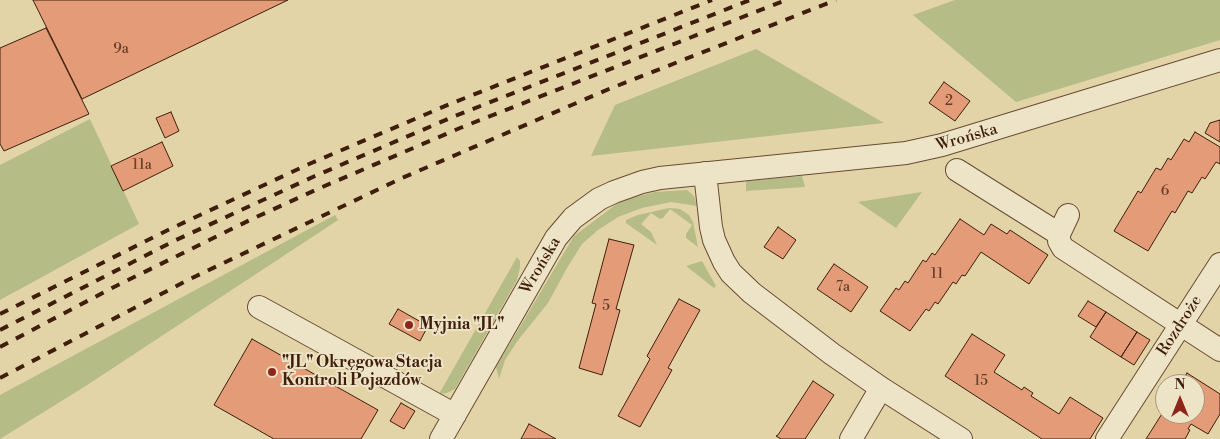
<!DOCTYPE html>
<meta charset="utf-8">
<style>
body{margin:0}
#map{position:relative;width:1220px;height:439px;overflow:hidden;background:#e3d4a7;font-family:"Libre Bodoni",serif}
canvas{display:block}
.north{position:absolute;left:1155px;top:374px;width:50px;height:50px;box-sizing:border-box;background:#ede3c6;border:1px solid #a7947c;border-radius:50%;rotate:0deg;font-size:14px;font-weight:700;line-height:20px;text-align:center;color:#3f1e0d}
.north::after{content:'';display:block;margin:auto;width:18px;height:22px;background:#8f2418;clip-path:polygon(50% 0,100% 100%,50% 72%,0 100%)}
</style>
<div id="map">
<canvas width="1220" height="439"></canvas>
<div class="north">N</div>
</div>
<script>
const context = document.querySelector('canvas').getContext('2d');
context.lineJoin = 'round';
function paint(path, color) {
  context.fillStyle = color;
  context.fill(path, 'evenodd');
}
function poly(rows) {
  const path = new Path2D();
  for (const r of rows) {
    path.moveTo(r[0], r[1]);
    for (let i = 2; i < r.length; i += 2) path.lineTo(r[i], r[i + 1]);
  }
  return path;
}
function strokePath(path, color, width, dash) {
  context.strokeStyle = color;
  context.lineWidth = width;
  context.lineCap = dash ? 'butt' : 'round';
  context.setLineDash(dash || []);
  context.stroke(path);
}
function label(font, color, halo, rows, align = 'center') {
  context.font = font + ' "Libre Bodoni",serif';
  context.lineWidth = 4;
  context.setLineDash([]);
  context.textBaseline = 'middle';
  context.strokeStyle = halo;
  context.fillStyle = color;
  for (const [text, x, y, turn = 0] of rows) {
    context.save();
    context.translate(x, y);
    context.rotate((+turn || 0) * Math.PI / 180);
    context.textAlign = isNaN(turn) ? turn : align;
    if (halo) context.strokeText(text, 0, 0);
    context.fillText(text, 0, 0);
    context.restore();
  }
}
const green = poly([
 [955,0,1220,0,1220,40,1016,102,913,15],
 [756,49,884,123,591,156,615,105],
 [90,119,139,224,0,300,0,165],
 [802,176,805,187,746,191,746,181],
 [687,190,694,196,697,206,671,202,642,208,618,217,598,230,582,244,567,268,548,303,519,339,505,360,499,379,496,367,574,236,622,200,655,192],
 [922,192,896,228,858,202],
 [669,208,680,209,689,215,693,222,698,247,686,238,686,234,692,225,670,209,663,218,660,219,651,213,641,224,651,232,657,245,626,223,626,220,638,215],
 [335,215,338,220,326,228,81,389,0,439,0,395],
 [517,257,520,261,520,267,517,280,455,389,447,393,439,394],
 [702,261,716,286,714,288,686,266]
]);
const building = poly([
 [33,0,288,0,82,99,33,0],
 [46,28,89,114,4,151,0,144,0,48,46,28],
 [944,82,970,101,955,121,929,103,944,82],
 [171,112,179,131,165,138,156,118,171,112],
 [1220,120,1220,142,1205,133,1210,123,1220,120],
 [1195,132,1220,147,1220,164,1216,162,1205,179,1202,177,1192,193,1188,191,1175,213,1172,211,1148,251,1114,231,1138,191,1141,193,1156,168,1161,170,1168,158,1171,160,1184,139,1189,142,1195,132],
 [162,142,173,166,123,191,111,166,162,142],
 [960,219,984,235,991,224,1007,234,1010,230,1048,255,1029,284,981,252,965,276,962,275,956,284,953,282,938,304,935,302,929,311,926,309,910,331,880,311,896,288,899,290,905,281,908,283,923,260,926,262,932,253,935,255,960,219],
 [778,227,796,240,783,259,764,247,778,227],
 [609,239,634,245,616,309,620,310,602,375,579,368,596,304,592,303,609,239],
 [834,264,868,287,851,312,817,289,834,264],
 [679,299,700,310,668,368,672,370,640,427,618,416,650,359,647,356,679,299],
 [1088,301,1106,312,1096,327,1078,316,1088,301],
 [398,309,428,326,420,341,389,324,398,309],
 [1106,312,1137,332,1121,357,1090,337,1106,312],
 [1137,332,1150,340,1134,365,1121,357,1137,332],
 [972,334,1005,355,994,372,1022,390,1024,387,1033,393,1031,396,1059,414,1070,397,1103,418,1090,439,1042,439,945,376,972,334],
 [252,339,378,410,361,439,274,439,214,405,252,339],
 [1187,373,1220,394,1220,414,1208,434,1191,424,1188,429,1190,430,1185,439,1146,439,1165,409,1165,414,1195,414,1195,384,1180,384,1187,373],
 [813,381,834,395,805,439,781,439,776,436,778,435,813,381],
 [401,403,415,411,404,429,390,421,401,403],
 [529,424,556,439,521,439,529,424]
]);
const minor = poly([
 [957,170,1059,234],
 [705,173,711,227,714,240,724,262,731,273,752,293,832,354,881,388,961,439],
 [1068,215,1059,234,1059,241,1063,248,1220,350],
 [259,307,455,415],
 [441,439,556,238,573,218,599,199,614,192,642,182,660,178,906,153,942,145,1220,60],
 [851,439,881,388],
 [1107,439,1220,264]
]);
const rail = poly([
 [0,314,168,230,309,164,450,104,712,0],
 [0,330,174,241,315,176,455,116,750,0],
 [0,347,112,288,252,219,320,188,460,128,786,0],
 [0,378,190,279,402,178,609,89,836,0]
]);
const markers = [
 [409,325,5,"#8f2418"],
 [272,372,5,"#8f2418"]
];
const numberNames = [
 ["9a",121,50],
 ["2",949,102],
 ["11a",142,166],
 ["6",1165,192],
 ["11",937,275],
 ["7a",843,288],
 ["5",606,307],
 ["15",981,382]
];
const streetNames = [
 ["Wrońska",967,138,-16],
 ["Wrońska",541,266,-59],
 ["Rozdroże",1180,326,-57]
];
const poiNames = [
 ["Myjnia \"JL\"",419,325],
 ["\"JL\" Okręgowa Stacja",282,363],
 ["Kontroli Pojazdów",282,381]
];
paint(green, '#b5bc85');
paint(building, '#e39c77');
strokePath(building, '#3f1e0d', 1);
strokePath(minor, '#684c34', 24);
strokePath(minor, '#ede3c6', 22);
strokePath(rail, '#3f1e0d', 4, [9, 9]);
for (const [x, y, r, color] of markers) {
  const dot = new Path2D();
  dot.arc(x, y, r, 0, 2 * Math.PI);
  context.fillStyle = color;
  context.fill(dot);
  strokePath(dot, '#ede3c6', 2);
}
label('14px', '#683e28', null, numberNames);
label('16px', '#3f1e0d', '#ede3c6', streetNames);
label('bold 16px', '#3f1e0d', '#ede3c6', poiNames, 'left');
</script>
